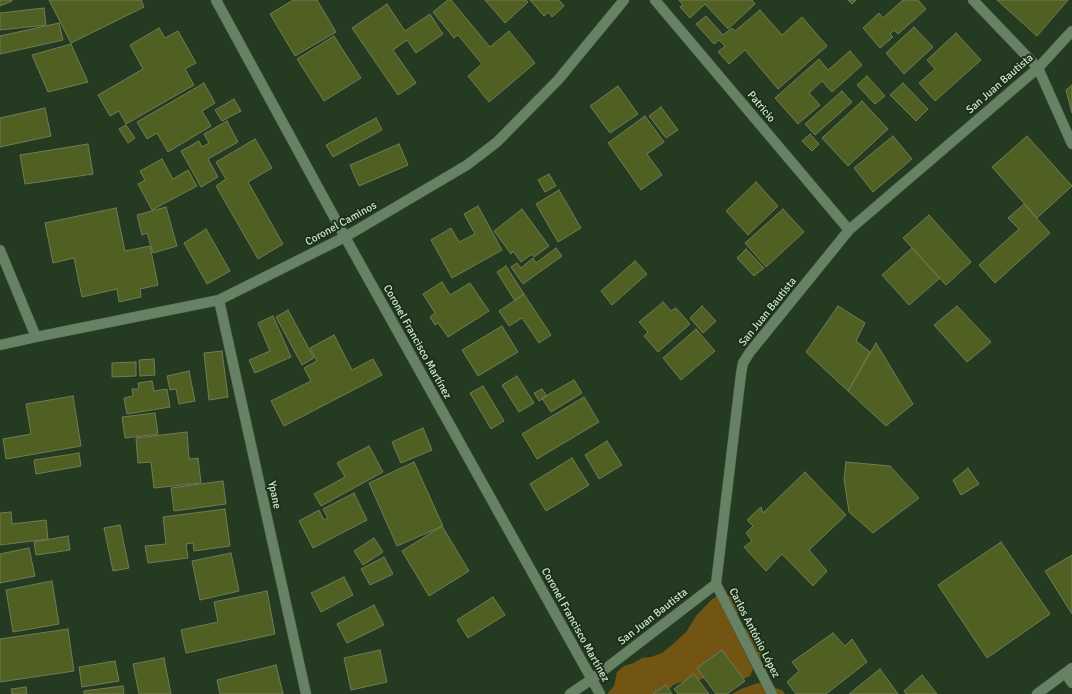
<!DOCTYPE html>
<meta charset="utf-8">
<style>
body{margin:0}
canvas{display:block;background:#243b21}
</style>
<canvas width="1072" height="694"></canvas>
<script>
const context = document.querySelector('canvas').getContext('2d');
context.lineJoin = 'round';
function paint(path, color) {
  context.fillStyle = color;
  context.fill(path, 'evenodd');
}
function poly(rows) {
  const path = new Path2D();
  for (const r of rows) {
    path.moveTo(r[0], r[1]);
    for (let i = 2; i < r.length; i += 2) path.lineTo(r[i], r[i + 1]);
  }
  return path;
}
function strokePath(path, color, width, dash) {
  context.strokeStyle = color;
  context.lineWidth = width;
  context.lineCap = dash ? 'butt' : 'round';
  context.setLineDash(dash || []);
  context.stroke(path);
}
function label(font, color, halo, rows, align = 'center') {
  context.font = font + ' Signika,sans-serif';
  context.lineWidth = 4;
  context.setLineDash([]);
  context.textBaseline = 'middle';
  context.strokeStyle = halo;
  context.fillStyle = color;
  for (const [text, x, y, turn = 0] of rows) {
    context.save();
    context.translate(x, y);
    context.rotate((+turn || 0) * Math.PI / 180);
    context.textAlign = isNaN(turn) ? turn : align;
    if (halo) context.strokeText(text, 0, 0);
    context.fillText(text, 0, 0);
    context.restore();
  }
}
const forest = poly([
 [727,595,732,597,737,602,738,608,738,618,741,625,755,636,761,644,763,655,753,669,750,676,739,681,713,675,688,684,681,682,673,685,665,694,607,694,614,686,617,672,624,666,634,663,642,658,651,657,662,653,673,644,687,631,696,616,710,601,717,596],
 [758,683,782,690,785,694,732,694,741,689]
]);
const building = poly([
 [0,0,12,0,12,1,0,6,0,0],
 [49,0,141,0,144,7,71,43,49,0],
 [293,0,317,0,336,32,295,56,270,14,293,0],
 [448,0,451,0,490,47,509,31,535,63,489,102,468,76,482,64,458,35,454,38,433,12,448,0],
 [485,0,526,0,528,2,505,23,485,0],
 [530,0,559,0,564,6,552,17,549,12,544,16,530,0],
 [679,0,752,0,755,4,728,29,705,4,690,18,680,7,683,5,679,0],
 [848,0,856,0,852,4,848,0],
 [903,0,918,0,926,9,898,34,894,30,890,34,893,37,880,48,863,28,879,13,883,18,903,0],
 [997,0,1068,0,1037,36,997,0],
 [387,4,405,31,430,14,443,34,416,53,407,40,393,50,416,83,398,95,352,28,387,4],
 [44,8,46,25,0,30,0,13,44,8],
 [760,10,782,35,802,17,827,46,778,89,745,50,729,64,718,52,725,46,719,40,714,44,696,24,706,16,723,35,732,28,735,31,760,10],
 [59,23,63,40,0,54,0,36,59,23],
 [914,27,933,47,904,74,886,53,914,27],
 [159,28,165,38,178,31,196,63,185,69,194,85,126,124,119,111,110,116,98,95,143,69,130,45,159,28],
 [956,33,981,60,935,101,919,83,935,69,927,60,956,33],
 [334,36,361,78,324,101,297,59,334,36],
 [71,44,88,82,48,92,32,55,71,44],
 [850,51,862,65,832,92,822,81,809,93,820,105,798,124,775,98,819,59,828,70,850,51],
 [867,76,885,96,875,104,857,85,867,76],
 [204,83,215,103,202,111,211,126,168,152,157,133,147,139,137,122,204,83],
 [903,83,928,109,916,121,890,95,903,83],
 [1072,85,1072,113,1066,90,1072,85],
 [618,86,638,114,610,133,590,106,618,86],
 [842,91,852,102,815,135,805,124,842,91],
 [234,99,241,111,222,121,215,110,234,99],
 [862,101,888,129,848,166,822,138,862,101],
 [661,107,678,130,666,138,649,116,661,107],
 [45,108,51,136,0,147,0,118,45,108],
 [645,116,664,142,647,154,662,175,641,190,608,143,645,116],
 [376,118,382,130,333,157,326,145,376,118],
 [227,121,238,142,208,159,218,177,201,187,181,151,199,141,202,147,209,143,204,134,227,121],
 [126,125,135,138,128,143,119,129,126,125],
 [810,134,819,144,812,151,802,141,810,134],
 [893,136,912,159,873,192,854,168,893,136],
 [1027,136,1072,186,1037,218,992,167,1027,136],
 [255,139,272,168,248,182,283,244,258,259,216,186,226,179,216,162,255,139],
 [88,144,93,174,25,184,20,155,88,144],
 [399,144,408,165,359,186,350,165,399,144],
 [162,159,173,179,188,170,197,186,152,210,138,184,145,180,140,171,162,159],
 [549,174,556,186,545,192,538,180,549,174],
 [756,182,778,206,748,235,726,211,756,182],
 [559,190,581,228,558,242,536,204,559,190],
 [1024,204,1050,233,995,283,979,265,1019,229,1008,218,1024,204],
 [478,206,502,250,452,278,431,240,451,228,459,242,475,234,464,214,478,206],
 [166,207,177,246,153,253,147,233,142,235,137,215,166,207],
 [116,208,125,251,150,246,158,285,140,289,141,297,119,302,117,289,82,297,74,258,53,263,45,223,116,208],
 [522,209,549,246,534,257,532,254,521,262,513,251,511,254,494,231,522,209],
 [783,209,804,232,766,267,745,243,783,209],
 [929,215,971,262,946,285,903,238,929,215],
 [206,229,230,271,207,284,184,243,206,229],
 [556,248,562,256,523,284,511,267,517,263,521,268,533,258,536,263,556,248],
 [912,248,940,278,909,305,882,275,912,248],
 [746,249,764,268,754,276,737,258,746,249],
 [635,261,647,274,612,305,601,291,635,261],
 [506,266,524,294,515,301,497,272,506,266],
 [442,282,450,295,470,283,489,311,448,337,438,323,435,325,430,317,435,313,423,294,442,282],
 [524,294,551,335,539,343,522,318,509,326,499,311,524,294],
 [663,302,671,311,676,308,690,324,658,352,644,336,648,332,639,322,663,302],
 [702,306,716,321,703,333,690,318,702,306],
 [838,306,865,323,856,341,870,352,848,391,806,352,838,306],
 [957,306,991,342,967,362,934,325,957,306],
 [288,310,314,358,302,365,276,317,288,310],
 [273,316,291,357,255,373,249,360,270,351,258,323,273,316],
 [502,326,518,352,478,376,462,350,502,326],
 [696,329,715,351,681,380,663,358,696,329],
 [334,335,352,370,373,359,382,375,284,426,271,401,311,381,304,368,317,361,310,348,334,335],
 [876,343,913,404,886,426,848,391,876,343],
 [222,351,228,397,209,400,204,353,222,351],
 [154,359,155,375,140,376,139,360,154,359],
 [136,362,136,376,112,377,112,363,136,362],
 [189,371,195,401,179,404,176,389,170,390,167,376,189,371],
 [517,376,534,403,519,412,502,385,517,376],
 [574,380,582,393,551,412,542,398,574,380],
 [152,381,154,391,167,389,170,407,127,414,124,398,133,396,132,389,139,389,138,383,152,381],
 [483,386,504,421,491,429,470,393,483,386],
 [542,389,547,396,539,401,534,393,542,389],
 [73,396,81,446,6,459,3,439,31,434,26,404,73,396],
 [584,397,599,422,537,459,522,434,584,397],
 [155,413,158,434,125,438,122,417,155,413],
 [423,428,432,450,401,463,392,442,423,428],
 [187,432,189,459,198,458,201,483,154,488,151,462,138,463,136,438,187,432],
 [607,441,622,465,599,479,585,455,607,441],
 [369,446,383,472,321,506,314,494,345,477,337,463,369,446],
 [79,453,81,466,36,474,34,460,79,453],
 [572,458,589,485,546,511,530,484,572,458],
 [414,462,443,526,397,546,369,483,414,462],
 [846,462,890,466,919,498,873,533,849,512,844,479,846,462],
 [968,468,979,484,961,495,953,480,968,468],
 [805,472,846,515,809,550,827,571,813,586,782,554,766,571,744,547,752,541,746,533,753,526,747,520,761,507,763,513,805,472],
 [223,481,226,504,174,511,171,488,223,481],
 [354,493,367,520,313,548,299,521,319,510,324,520,328,518,323,509,354,493],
 [225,509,230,546,194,551,193,543,186,544,188,558,148,563,145,546,166,544,163,517,225,509],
 [11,512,12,524,46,520,48,539,0,545,0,513,11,512],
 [120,525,129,568,113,571,104,528,120,525],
 [442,526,469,571,429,596,402,551,442,526],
 [68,536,70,550,36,555,34,542,68,536],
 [374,538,383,552,363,565,354,551,374,538],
 [1001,542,1050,614,987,658,938,585,1001,542],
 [29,548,35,576,0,583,0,554,29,548],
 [231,553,239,591,200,600,192,561,231,553],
 [1072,555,1072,614,1045,571,1072,555],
 [384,557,393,574,370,585,361,569,384,557],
 [344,577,353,595,321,612,311,593,344,577],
 [52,581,59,624,13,632,6,590,52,581],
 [267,591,275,634,186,653,181,630,218,622,214,602,267,591],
 [493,597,505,615,468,638,457,620,493,597],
 [374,605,384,625,347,643,337,624,374,605],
 [68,629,74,671,0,682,0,639,68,629],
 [833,633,845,646,852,639,867,662,826,694,796,694,787,682,799,671,792,662,833,633],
 [380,650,387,682,351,690,344,658,380,650],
 [722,650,745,681,727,694,716,694,697,668,722,650],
 [164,658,171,694,139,694,133,664,164,658],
 [115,661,119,681,82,687,79,667,115,661],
 [276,665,283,694,220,694,217,680,276,665],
 [880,669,898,694,849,694,880,669],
 [694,674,709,694,678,694,674,689,694,674],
 [922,675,937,694,906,694,904,691,922,675],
 [666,685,672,694,653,694,666,685],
 [123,686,124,694,84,694,84,691,123,686],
 [26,687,27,694,12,694,11,689,26,687]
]);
const street = poly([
 [216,0,345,237,600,694],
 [655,0,849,230],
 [973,0,1038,68,1072,144],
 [0,250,36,337],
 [219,300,306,694],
 [0,345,36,337,219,300,345,237,467,165,497,142,558,80,624,0],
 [716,584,772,694],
 [1065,673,1072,683],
 [570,694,592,679,716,584,741,374,743,363,750,352,849,230,1038,68,1072,31],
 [1037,694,1072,668]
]);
const streetNames = [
 ["San Juan Bautista",1000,84,-41],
 ["Patricio",761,107,50],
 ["Coronel Caminos",341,224,-29],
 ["San Juan Bautista",768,312,-51],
 ["Coronel Francisco Martínez",417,342,61],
 ["Ypane",274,495,78],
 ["San Juan Bautista",653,617,-38],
 ["Coronel Francisco Martínez",575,625,61],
 ["Carlos António López",754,633,63]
];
paint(forest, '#725413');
paint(building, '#505f22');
strokePath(building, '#717b58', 1);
strokePath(street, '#435741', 11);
strokePath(street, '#678164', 10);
label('11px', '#d3e1d1', '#1a3117', streetNames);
</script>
